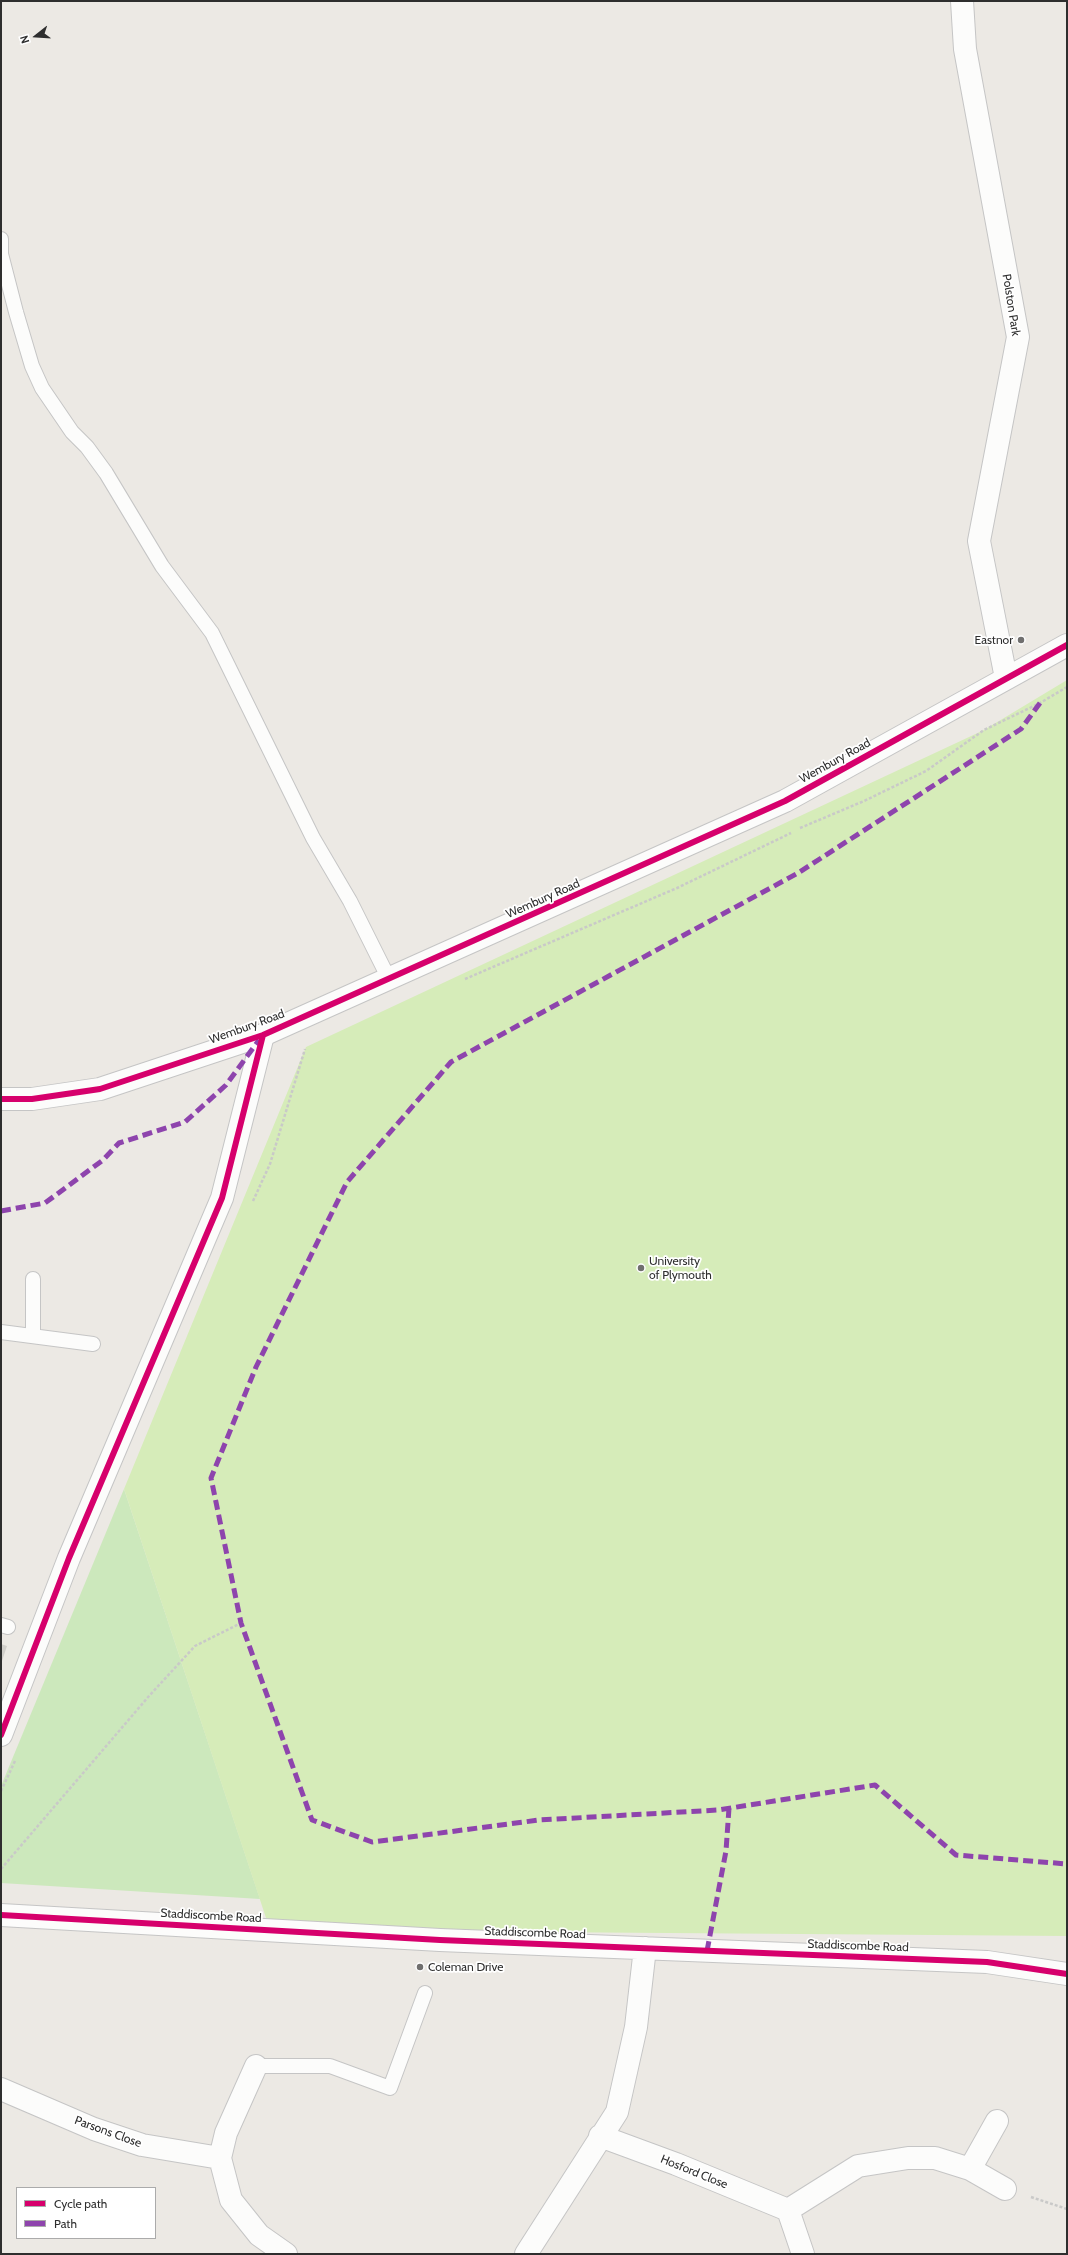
<!DOCTYPE html>
<style>
body{margin:0}
#map{position:relative;width:1068px;height:2255px;overflow:hidden;background:#ece9e4;font-family:Cabin,sans-serif}
canvas{display:block}
.frame{position:absolute;inset:0;border:2px solid #2e2e2e;pointer-events:none}
.legend{position:absolute;left:16px;top:2187px;width:140px;height:52px;box-sizing:border-box;background:#fff;border:1px solid #ababab;margin:0;padding:5px 7px;list-style:none;font-size:12px;color:#2e2e2e}
.legend li{display:flex;align-items:center;gap:8px;height:20px}
.legend b{width:20px;border:1px solid #ababab}
.north{position:absolute;left:16px;top:16px;width:40px;height:40px;-webkit-text-stroke:3px #fff;paint-order:stroke;rotate:253deg;font-size:11px;font-weight:700;line-height:16px;text-align:center;color:#2e2e2e}
.north::after{content:'';display:block;margin:auto;width:14px;height:18px;background:#2e2e2e;clip-path:polygon(50% 0,100% 100%,50% 72%,0 100%)}
</style>
<div id="map">
<canvas width="1068" height="2255"></canvas>
<div class="frame"></div>
<ul class="legend">
<li><b style="height:5px;background:#d6006c"></b>Cycle path</li>
<li><b style="height:5px;background:#8e44ad"></b>Path</li>
</ul>
<div class="north">N</div>
</div>
<script>
const context = document.querySelector('canvas').getContext('2d');
context.lineJoin = 'round';
function paint(path, color) {
  context.fillStyle = color;
  context.fill(path, 'evenodd');
}
function poly(rows) {
  const path = new Path2D();
  for (const r of rows) {
    path.moveTo(r[0], r[1]);
    for (let i = 2; i < r.length; i += 2) path.lineTo(r[i], r[i + 1]);
  }
  return path;
}
function strokePath(path, color, width, dash) {
  context.strokeStyle = color;
  context.lineWidth = width;
  context.lineCap = dash ? 'butt' : 'round';
  context.setLineDash(dash || []);
  context.stroke(path);
}
function label(font, color, halo, rows, align = 'center') {
  context.font = font + ' Cabin,sans-serif';
  context.lineWidth = 3.5;
  context.setLineDash([]);
  context.textBaseline = 'middle';
  context.strokeStyle = halo;
  context.fillStyle = color;
  for (const [text, x, y, turn = 0] of rows) {
    context.save();
    context.translate(x, y);
    context.rotate((+turn || 0) * Math.PI / 180);
    context.textAlign = isNaN(turn) ? turn : align;
    if (halo) context.strokeText(text, 0, 0);
    context.fillText(text, 0, 0);
    context.restore();
  }
}
const green = poly([
 [124,1489,260,1899,1,1883,1,1786]
]);
const pitch = poly([
 [1067,680,1067,1936,270,1930,124,1489,306,1047,984,730]
]);
const building = poly([
 [1,1644,7,1646,1,1664]
]);
const path = poly([
 [800,828,864,801,926,771,984,730,1040,703,1067,687],
 [465,979,677,888,791,833],
 [253,1201,270,1164,305,1049],
 [1,1791,15,1761],
 [1,1869,149,1696,195,1646,241,1623],
 [1031,2197,1067,2209]
]);
const lane = poly([
 [1,239,1,254,16,312,32,366,42,388,72,432,87,447,106,473,162,566,212,633,313,838,350,901,389,979],
 [33,1279,33,1336],
 [1,1332,93,1344],
 [1,1625,8,1627],
 [256,2066,330,2066,390,2088,425,1993]
]);
const street = poly([
 [962,1,965,49,1018,337,979,541,1006,678],
 [1,1735,69,1558,222,1198,263,1035],
 [1,1915,440,1940,987,1962,1067,1974],
 [256,2066,226,2133,220,2158,231,2200,259,2235,286,2254],
 [1,2089,94,2129,142,2145,220,2158],
 [600,2136,676,2164,788,2210],
 [970,2169,997,2121],
 [526,2254,617,2112,636,2027,645,1948],
 [803,2254,788,2210,858,2166,908,2158,935,2158,970,2169,1005,2189]
]);
const secondary = poly([
 [1,1099,32,1099,100,1089,263,1035,785,801,1067,645]
]);
const quiet = poly([
 [1040,703,1021,729,798,873,451,1062,347,1182,256,1367,211,1478,241,1623,312,1820,372,1842,539,1820,718,1810,875,1785,956,1855,1067,1864],
 [1,1211,45,1203,103,1160,119,1143,185,1122,226,1085,259,1040],
 [707,1951,726,1851,729,1808]
]);
const cycleway = poly([
 [1,1099,32,1099,100,1089,263,1035,785,801,1067,645],
 [1,1735,69,1558,222,1198,263,1035],
 [1,1915,440,1940,987,1962,1067,1974]
]);
const markers = [
 [1021,640,4,"#706f6e"],
 [641,1268,4,"#706f6e"],
 [420,1967,4,"#706f6e"]
];
const streetNames = [
 ["Polston Park",1011,305,81],
 ["Wembury Road",835,761,-29],
 ["Wembury Road",543,899,-24],
 ["Wembury Road",247,1027,-20],
 ["Staddiscombe Road",211,1916,3],
 ["Staddiscombe Road",535,1933,2],
 ["Staddiscombe Road",858,1946,2],
 ["Parsons Close",108,2132,20],
 ["Hosford Close",694,2172,22]
];
const poiNames = [
 ["Eastnor",1013,640,"right"],
 ["University",649,1261],
 ["of Plymouth",649,1275],
 ["Coleman Drive",428,1967]
];
paint(green, '#cce8bc');
paint(pitch, '#d6ecb9');
paint(building, '#d1cfca');
strokePath(lane, '#c5c5c5', 16);
strokePath(street, '#c5c5c5', 24);
strokePath(secondary, '#c5c5c5', 24);
strokePath(path, '#c9c9c8', 2.5, [3, 2]);
strokePath(lane, '#fcfcfb', 14);
strokePath(street, '#fcfcfb', 22);
strokePath(secondary, '#fcfcfb', 22);
strokePath(quiet, '#8e44ad', 5, [10, 5]);
strokePath(cycleway, '#d6006c', 6);
for (const [x, y, r, color] of markers) {
  const dot = new Path2D();
  dot.arc(x, y, r, 0, 2 * Math.PI);
  context.fillStyle = color;
  context.fill(dot);
  strokePath(dot, '#fff', 1.5);
}
label('12px', '#2e2e2e', '#fff', streetNames);
label('12px', '#2e2e2e', '#fff', poiNames, 'left');
</script>
